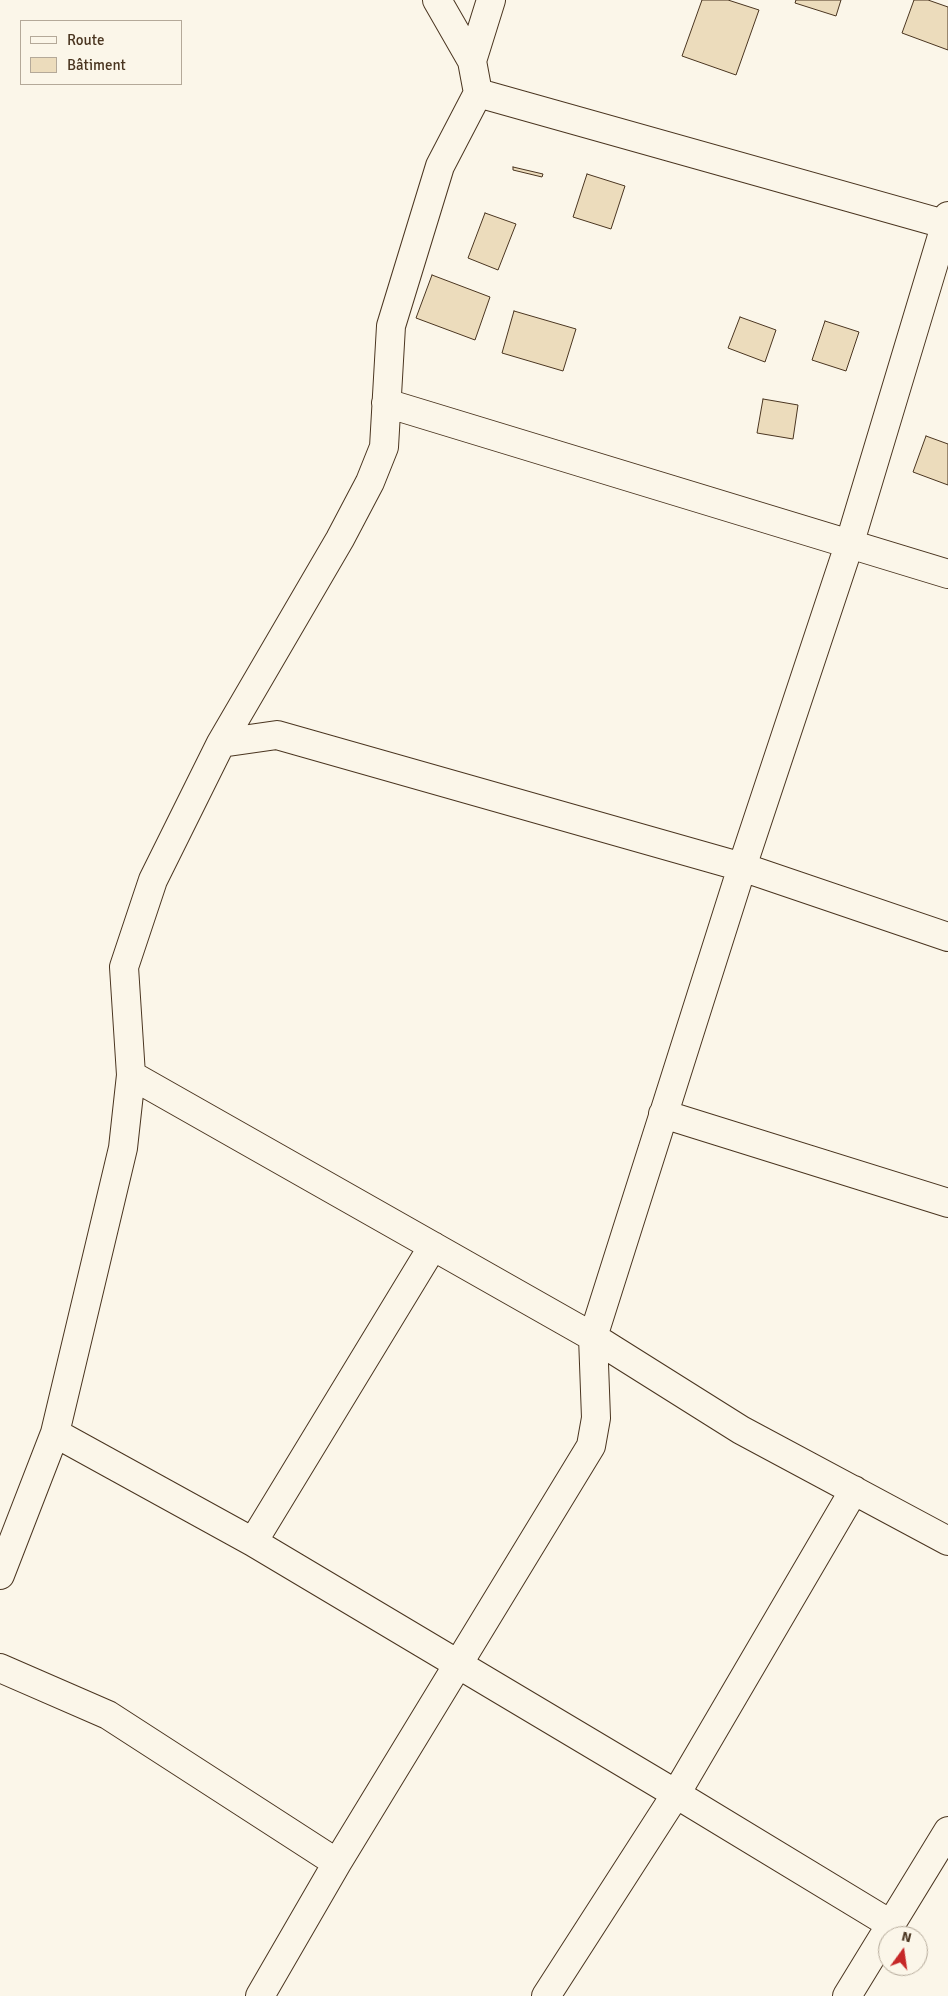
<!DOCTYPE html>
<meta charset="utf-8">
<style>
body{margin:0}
#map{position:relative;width:948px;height:1996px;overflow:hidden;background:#fbf6e9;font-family:Signika,sans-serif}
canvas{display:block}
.legend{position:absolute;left:20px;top:20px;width:162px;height:65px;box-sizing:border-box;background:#fbf6e9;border:1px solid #b4a999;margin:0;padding:6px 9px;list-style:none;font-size:15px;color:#4a3520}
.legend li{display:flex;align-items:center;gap:10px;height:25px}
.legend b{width:25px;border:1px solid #b4a999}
.north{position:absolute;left:878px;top:1926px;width:50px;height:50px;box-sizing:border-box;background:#fbf6e9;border:1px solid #b4a999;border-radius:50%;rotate:14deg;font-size:14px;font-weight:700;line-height:20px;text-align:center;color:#4a3520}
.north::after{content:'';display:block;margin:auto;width:18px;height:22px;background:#c62828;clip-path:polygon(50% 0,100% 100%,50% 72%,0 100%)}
</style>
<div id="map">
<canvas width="948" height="1996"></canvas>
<ul class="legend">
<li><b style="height:6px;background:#fbf6e9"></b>Route</li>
<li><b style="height:14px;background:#ecdcbc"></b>Bâtiment</li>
</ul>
<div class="north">N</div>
</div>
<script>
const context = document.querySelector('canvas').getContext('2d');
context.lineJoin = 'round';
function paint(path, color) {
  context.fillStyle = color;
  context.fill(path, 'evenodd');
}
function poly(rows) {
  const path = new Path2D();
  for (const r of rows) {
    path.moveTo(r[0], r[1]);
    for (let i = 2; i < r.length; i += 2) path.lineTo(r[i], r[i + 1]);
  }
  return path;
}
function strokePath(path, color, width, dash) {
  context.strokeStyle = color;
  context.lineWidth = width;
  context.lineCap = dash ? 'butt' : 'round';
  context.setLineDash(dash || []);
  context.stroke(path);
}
const building = poly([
 [702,0,728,0,759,10,736,75,682,56,702,0],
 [796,0,841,0,836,16,795,3,796,0],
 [914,0,928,0,948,7,948,50,902,33,914,0],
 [513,167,543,174,542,177,513,170,513,167],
 [587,174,625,186,611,229,573,217,587,174],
 [485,213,516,224,498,270,468,258,485,213],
 [432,275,490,297,475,340,416,318,432,275],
 [514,311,576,329,563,371,502,353,514,311],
 [740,317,776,330,765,362,728,348,740,317],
 [825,321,859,332,846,371,812,360,825,321],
 [763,399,798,405,793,439,757,433,763,399],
 [926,436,948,444,948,485,913,472,926,436]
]);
const street = poly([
 [437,0,472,61],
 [478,93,948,225],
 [386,403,948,574],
 [221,743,277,735,742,867,948,937],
 [131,1075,593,1337,741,1430,948,1541],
 [663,1114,948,1203],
 [55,1433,253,1542,676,1794,892,1925],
 [253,1542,433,1246],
 [0,1575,55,1433,123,1148,131,1075,124,967,153,880,221,743,340,539,370,482,384,447,391,326,440,166,478,93,472,61,491,0],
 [0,1668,108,1715,337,1863],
 [260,1996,337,1863,591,1446,596,1418,593,1337,742,867,850,542,948,216],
 [546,1996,676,1794,854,1490],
 [847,1996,948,1831]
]);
paint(building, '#ecdcbc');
strokePath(building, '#4a3520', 1);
strokePath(street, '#4a3520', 30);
strokePath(street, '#fbf6e9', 28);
</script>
